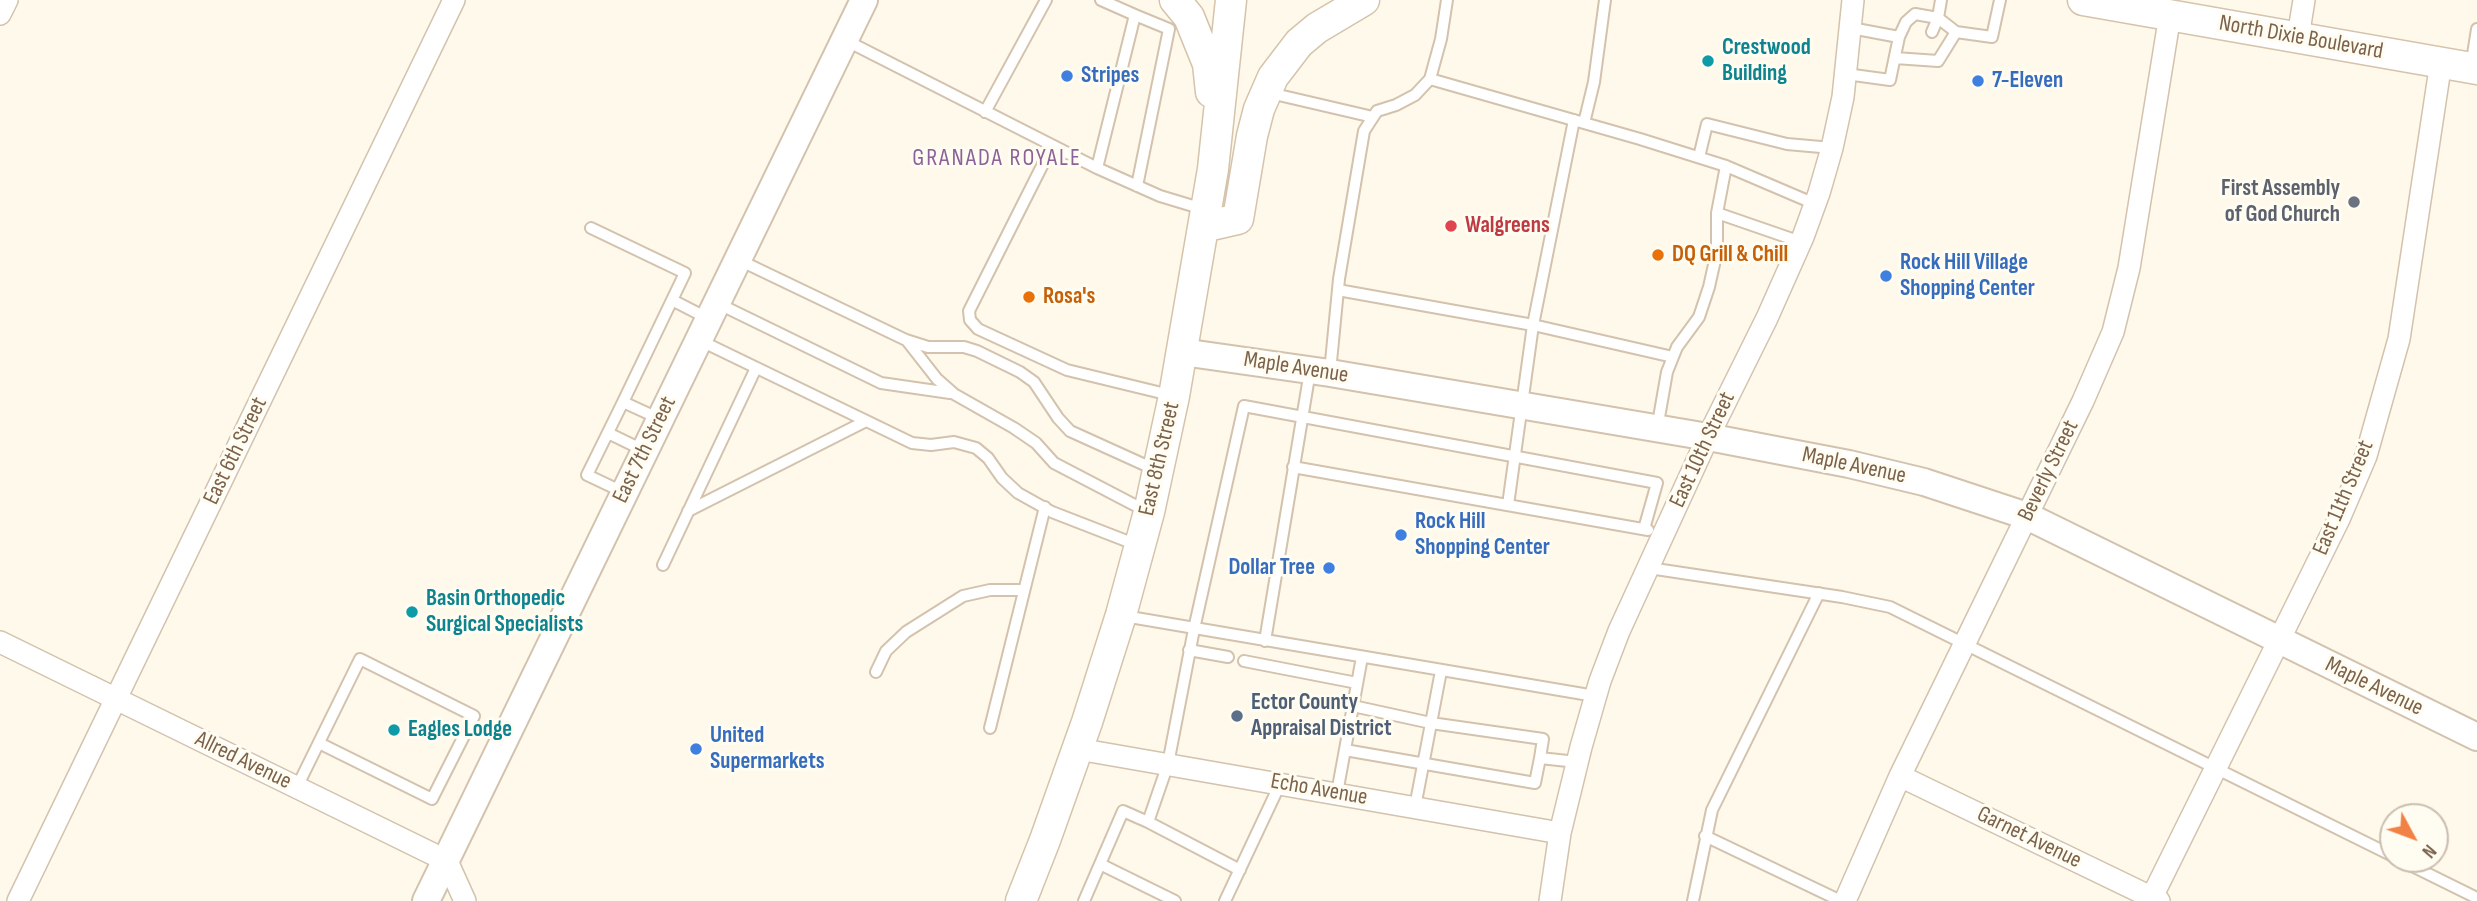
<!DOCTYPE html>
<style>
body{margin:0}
#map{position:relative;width:2477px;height:901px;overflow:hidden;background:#fef9ea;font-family:"Sofia Sans Condensed",sans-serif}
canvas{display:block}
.north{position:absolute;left:2379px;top:803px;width:70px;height:70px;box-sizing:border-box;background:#fffcf2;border:2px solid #cbbeaf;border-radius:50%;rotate:131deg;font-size:19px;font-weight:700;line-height:28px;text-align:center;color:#7c624a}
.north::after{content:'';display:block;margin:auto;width:24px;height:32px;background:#f18246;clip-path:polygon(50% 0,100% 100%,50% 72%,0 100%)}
</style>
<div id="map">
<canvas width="2477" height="901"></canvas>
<div class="north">N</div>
</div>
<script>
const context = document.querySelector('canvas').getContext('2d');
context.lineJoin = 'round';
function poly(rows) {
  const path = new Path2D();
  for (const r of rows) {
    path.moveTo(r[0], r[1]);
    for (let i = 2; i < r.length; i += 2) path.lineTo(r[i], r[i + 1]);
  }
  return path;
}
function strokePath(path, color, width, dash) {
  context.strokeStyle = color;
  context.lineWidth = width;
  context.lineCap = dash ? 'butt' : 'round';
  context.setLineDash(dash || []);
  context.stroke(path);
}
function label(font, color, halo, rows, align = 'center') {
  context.font = font + ' "Sofia Sans Condensed",sans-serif';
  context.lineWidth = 6;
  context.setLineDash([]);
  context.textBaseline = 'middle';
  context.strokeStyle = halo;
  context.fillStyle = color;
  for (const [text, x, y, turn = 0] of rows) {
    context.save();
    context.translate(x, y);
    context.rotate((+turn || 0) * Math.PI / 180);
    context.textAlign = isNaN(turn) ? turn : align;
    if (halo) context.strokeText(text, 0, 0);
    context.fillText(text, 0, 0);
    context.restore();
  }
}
const service = poly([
 [1941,0,1938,18,1956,32,1992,37,2000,0],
 [1135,15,1169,29,1137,186],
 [1899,37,1906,22,1915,14,1938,18,1932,32],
 [845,40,1097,168,1160,196,1203,209],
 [1895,58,1938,61,1956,32],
 [2471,67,2477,29],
 [1846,74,1890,80,1899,37,1851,28],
 [1430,79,1441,39,1447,0],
 [1270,93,1373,117],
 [985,112,1046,0],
 [1584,123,1594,82,1605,0],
 [1052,146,969,311,970,320,978,329,1067,370,1174,396],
 [1699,157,1707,124,1787,144,1832,148],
 [1097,168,1135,15,1101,0],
 [1717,213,1801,242],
 [591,228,685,273,623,402,660,419],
 [739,260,906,340,928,347,964,347,977,351,1020,372,1034,382,1058,418,1070,431,1156,470],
 [1338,290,1533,325,1574,120],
 [672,300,709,319],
 [717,303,881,383,950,393],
 [699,340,912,443,931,445,954,442,976,448,988,458,1002,478,1018,493,1052,512,1137,545],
 [908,342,937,379,954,394,1014,428,1036,443,1054,463,1146,511],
 [1330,372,1339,279,1364,131,1377,111,1396,105,1415,95,1430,79,1640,139,1726,166,1815,204],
 [623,402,587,475,625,493],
 [1657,429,1667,372,1677,347,1699,317,1709,287,1717,251,1717,213,1726,166],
 [608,433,645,451],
 [1293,467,1648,530],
 [1508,505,1533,325,1673,357],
 [688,511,866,421],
 [663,565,756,368],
 [1649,568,1842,597,1890,607,2393,856],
 [1124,616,1595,696],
 [1265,641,1310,371],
 [1189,650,1228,657],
 [1244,661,1357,683],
 [876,672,886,651,906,632,963,596,990,590,1024,590],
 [1353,706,1431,723,1543,739,1540,758,1577,762],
 [990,728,1045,507],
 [1345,750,1535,783,1540,758],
 [297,787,360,659,474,716,432,799,319,743],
 [1337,793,1362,657],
 [1415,807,1441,671],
 [1705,836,1841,901],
 [2398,859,2477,898],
 [1100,864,1175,901],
 [1240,870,1148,822,1168,764,1194,629,1244,406,1657,483,1644,529],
 [1084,901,1123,811,1148,822],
 [1225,901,1280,784],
 [1693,901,1712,810,1819,593]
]);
const minor = poly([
 [0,14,7,0],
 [2298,37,2304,0],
 [0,642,447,861,465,901],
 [1078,749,1560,833],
 [1900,776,2159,901],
 [18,901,454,0],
 [1550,901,1560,833,1581,747,1600,681,1619,631,1708,437,1767,318,1803,237,1819,193,1832,148,1843,97,1853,0],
 [1845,901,1900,776,2083,401,2113,332,2129,268,2170,15],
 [2150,901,2339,519,2366,456,2399,339,2441,62]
]);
const tertiary = poly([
 [1182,352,1330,373,1708,437,1849,464,1924,482,2027,516,2477,737],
 [426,901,864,0]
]);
const secondary = poly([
 [1175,0,1189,17,1208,64,1211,92],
 [2083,0,2477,69],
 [1203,227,1238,219,1252,136,1259,109,1273,77,1299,43,1317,28,1364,0],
 [1021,901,1045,840,1087,722,1121,615,1149,512,1174,396,1213,169,1231,0]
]);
const markers = [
 [1708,61,7,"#0f9aa8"],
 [1067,76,7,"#3f7fe0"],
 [1978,81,7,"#3f7fe0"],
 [2354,202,7,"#6b7280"],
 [1451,226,7,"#e0444e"],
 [1658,255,7,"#e8710a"],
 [1886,276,7,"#3f7fe0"],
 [1029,297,7,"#e8710a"],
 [1401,535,7,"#3f7fe0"],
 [1329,568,7,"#3f7fe0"],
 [412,612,7,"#0f9aa8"],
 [1237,716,7,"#5c6f8a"],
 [394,730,7,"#0f9aa8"],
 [696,749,7,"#3f7fe0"]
];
const streetNames = [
 ["North Dixie Boulevard",2301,38,10],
 ["Maple Avenue",1296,368,9],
 ["East 7th Street",645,450,-64],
 ["East 10th Street",1703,450,-65],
 ["East 6th Street",236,451,-64],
 ["East 8th Street",1160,459,-77],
 ["Maple Avenue",1854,466,12],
 ["Beverly Street",2049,471,-64],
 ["East 11th Street",2344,498,-67],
 ["Maple Avenue",2374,687,26],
 ["Allred Avenue",243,761,26],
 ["Echo Avenue",1319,790,10],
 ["Garnet Avenue",2029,838,26]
];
const cultureNames = [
 ["Crestwood",1722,48],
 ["Building",1722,74],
 ["Basin Orthopedic",426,599],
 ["Surgical Specialists",426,625],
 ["Eagles Lodge",408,730]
];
const shopNames = [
 ["Stripes",1081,76],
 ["7-Eleven",1992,81],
 ["Rock Hill Village",1900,263],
 ["Shopping Center",1900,289],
 ["Rock Hill",1415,522],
 ["Shopping Center",1415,548],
 ["Dollar Tree",1315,568,"right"],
 ["United",710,736],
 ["Supermarkets",710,762]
];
const worshipNames = [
 ["First Assembly",2340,189],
 ["of God Church",2340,215]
];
const healthNames = [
 ["Walgreens",1465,226]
];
const foodNames = [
 ["DQ Grill & Chill",1672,255],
 ["Rosa's",1043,297]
];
const serviceNames = [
 ["Ector County",1251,703],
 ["Appraisal District",1251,729]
];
const neighbourhoodNames = [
 ["GRANADA ROYALE",997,159]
];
strokePath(service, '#d3c2ad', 14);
strokePath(minor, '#d3c2ad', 24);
strokePath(tertiary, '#d3c2ad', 30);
strokePath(secondary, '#d6c3ab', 33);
strokePath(service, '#fff', 10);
strokePath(minor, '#fff', 21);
strokePath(tertiary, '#fff', 26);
strokePath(secondary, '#fff', 30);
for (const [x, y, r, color] of markers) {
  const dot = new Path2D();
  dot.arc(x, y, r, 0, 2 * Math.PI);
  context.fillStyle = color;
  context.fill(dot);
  strokePath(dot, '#fffcf2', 2.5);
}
label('23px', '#7c624a', '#fffcf2', streetNames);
label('bold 23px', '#0d838f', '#fffcf2', cultureNames, 'left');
label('bold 23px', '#366cbe', '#fffcf2', shopNames, 'left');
label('bold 23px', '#5b616d', '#fffcf2', worshipNames, 'right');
label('bold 23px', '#be3a42', '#fffcf2', healthNames, 'left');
label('bold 23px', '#c56008', '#fffcf2', foodNames, 'left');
label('bold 23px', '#4e5e75', '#fffcf2', serviceNames, 'left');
context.letterSpacing = '2px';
label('24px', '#8c6298', '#fffcf2', neighbourhoodNames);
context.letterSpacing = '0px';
</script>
